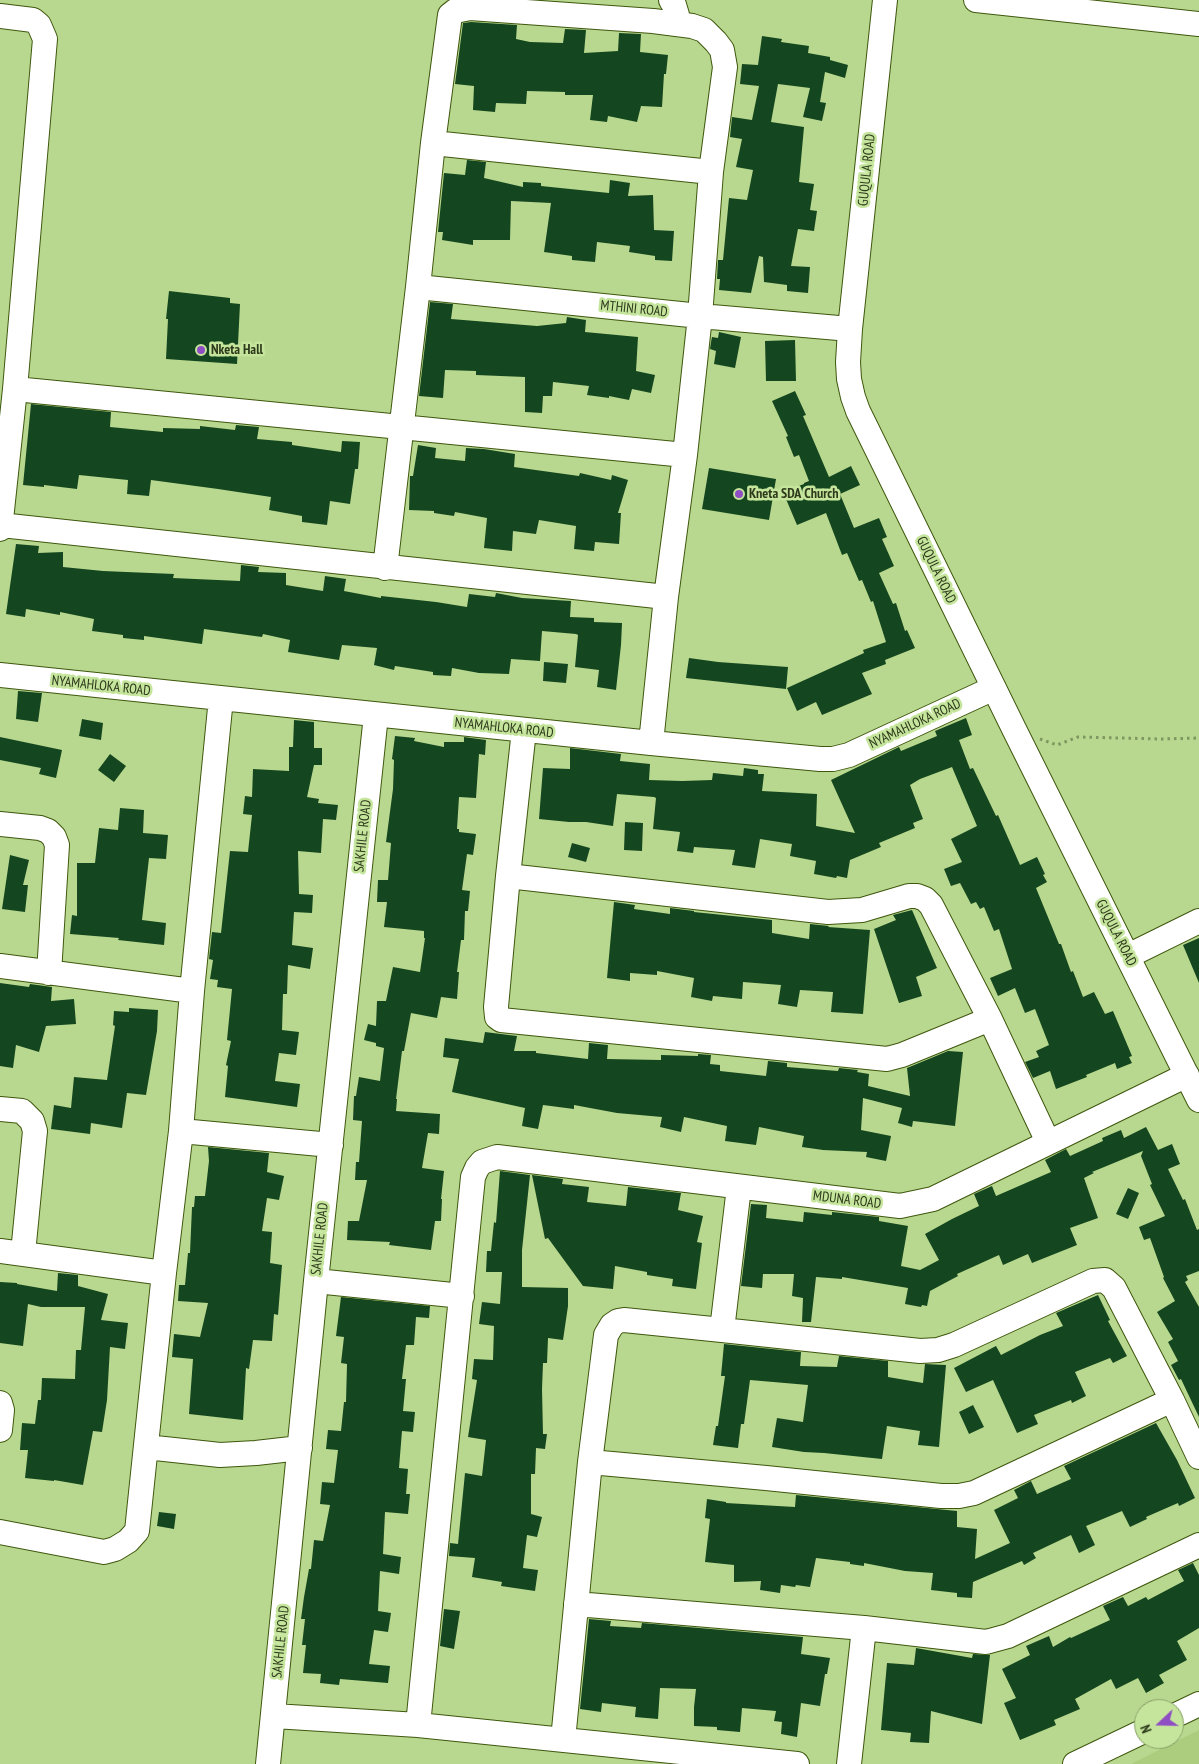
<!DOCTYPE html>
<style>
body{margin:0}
#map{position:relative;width:1199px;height:1764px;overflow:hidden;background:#b9d88f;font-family:"PT Sans Narrow",sans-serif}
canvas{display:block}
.north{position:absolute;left:1134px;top:1699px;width:50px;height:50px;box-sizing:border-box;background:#c5e59c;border:1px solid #88a068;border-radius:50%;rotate:249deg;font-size:14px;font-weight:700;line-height:20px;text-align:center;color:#2d391b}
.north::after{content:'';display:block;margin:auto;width:18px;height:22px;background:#8f4ec3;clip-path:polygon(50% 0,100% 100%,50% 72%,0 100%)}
</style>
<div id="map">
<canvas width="1199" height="1764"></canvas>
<div class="north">N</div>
</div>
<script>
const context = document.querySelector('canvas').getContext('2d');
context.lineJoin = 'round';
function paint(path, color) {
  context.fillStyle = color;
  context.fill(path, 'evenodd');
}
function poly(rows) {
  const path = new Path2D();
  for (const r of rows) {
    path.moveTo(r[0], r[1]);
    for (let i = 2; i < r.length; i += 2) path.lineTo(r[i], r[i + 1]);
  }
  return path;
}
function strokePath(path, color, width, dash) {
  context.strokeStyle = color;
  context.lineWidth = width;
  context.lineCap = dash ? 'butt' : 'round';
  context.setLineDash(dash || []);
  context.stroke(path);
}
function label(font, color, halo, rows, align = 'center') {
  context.font = font + ' "PT Sans Narrow",sans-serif';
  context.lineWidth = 5;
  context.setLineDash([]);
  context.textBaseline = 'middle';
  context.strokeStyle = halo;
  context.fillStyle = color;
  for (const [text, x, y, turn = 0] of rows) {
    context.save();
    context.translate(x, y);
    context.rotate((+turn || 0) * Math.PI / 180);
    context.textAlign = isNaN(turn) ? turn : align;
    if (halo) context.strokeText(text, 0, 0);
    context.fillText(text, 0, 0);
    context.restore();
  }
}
const built = poly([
 [1199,1730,1199,1764,1131,1764]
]);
const building = poly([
 [471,22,517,25,516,39,530,42,563,43,565,29,586,30,584,53,618,51,619,33,641,34,640,52,668,55,666,74,664,74,662,107,641,106,637,122,608,116,607,122,590,120,593,95,565,95,565,92,527,91,526,104,496,103,495,112,473,110,474,86,455,84,463,23],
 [762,36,782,39,781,42,809,46,808,53,830,57,830,60,848,65,845,78,825,72,820,102,826,103,822,121,803,117,810,88,778,84,771,122,804,127,799,182,814,184,810,210,817,211,814,231,798,229,791,266,810,267,808,293,787,291,787,285,764,282,763,257,759,256,751,293,719,290,720,279,717,279,718,260,723,260,729,198,747,200,753,170,736,167,742,139,730,137,732,117,752,120,759,86,740,84,742,64,758,65],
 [467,160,486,162,484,178,523,187,523,182,541,183,541,186,609,193,610,180,630,183,628,196,653,195,654,230,674,231,672,261,655,260,655,256,629,252,630,246,597,242,595,262,572,260,572,256,544,252,551,203,511,201,510,240,473,240,473,245,442,240,443,232,438,232,444,173,465,175],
 [169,291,230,298,230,303,240,304,237,364,166,359,168,319,166,319],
 [430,302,453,304,451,319,537,326,566,323,567,317,586,320,585,332,638,337,636,371,655,375,651,393,632,389,629,400,609,396,609,398,587,395,589,386,553,382,552,396,543,396,542,413,525,412,525,377,476,375,476,371,445,370,443,398,419,396],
 [719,332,741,337,735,368,714,364,716,351,710,349,711,342,712,337,718,338],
 [795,340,796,381,766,381,765,341],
 [795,391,806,415,803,416,829,477,851,466,860,485,840,494,854,528,879,518,887,537,882,539,894,566,879,573,893,604,896,603,905,631,907,630,915,648,885,660,886,664,862,673,872,694,822,715,816,702,797,711,787,688,864,653,863,650,886,642,873,601,871,602,862,580,859,581,847,553,842,555,826,513,797,525,783,492,804,484,804,483,809,481,799,455,794,457,786,437,788,436,772,401],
 [31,404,111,412,110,427,163,432,163,428,200,429,200,426,235,430,236,425,259,427,257,439,292,442,292,445,341,452,342,441,360,442,358,469,355,469,350,504,330,501,327,525,302,522,302,516,269,510,271,497,218,489,151,480,149,496,127,494,128,480,79,475,77,489,44,485,44,487,23,485],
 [418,445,436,448,435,458,465,461,466,448,484,449,515,454,514,467,579,476,580,473,611,480,612,475,628,480,618,513,621,513,619,544,595,542,594,551,574,549,576,526,539,520,536,534,513,531,512,551,484,548,487,518,455,512,454,516,434,513,434,511,409,510,410,476,413,476],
 [709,468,776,479,769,520,702,509],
 [16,544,39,546,38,553,63,552,63,567,103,571,174,574,173,578,240,581,241,565,259,567,258,572,286,573,286,585,323,591,325,576,346,579,344,591,381,598,381,596,436,602,467,607,469,594,495,597,496,593,522,598,571,601,570,617,594,618,594,622,622,623,621,645,616,690,597,687,599,670,575,667,578,635,576,634,542,631,540,661,511,659,509,674,479,673,452,668,451,676,433,675,433,672,395,666,394,670,374,665,377,648,342,645,339,660,288,652,290,640,263,634,262,637,204,629,202,644,144,636,144,640,123,638,123,635,92,631,94,619,60,612,60,615,26,609,25,617,6,614],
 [689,658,718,662,788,667,786,689,686,678],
 [544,662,568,664,566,683,543,681],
 [18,691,42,693,38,722,16,719],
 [966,718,972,735,959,740,970,769,973,768,996,816,998,815,1020,865,1037,857,1045,874,1043,875,1047,882,1036,888,1059,944,1061,944,1071,972,1073,971,1083,997,1094,992,1105,1014,1113,1011,1132,1056,1129,1057,1132,1063,1117,1069,1115,1063,1086,1075,1087,1077,1056,1089,1050,1071,1033,1078,1025,1062,1039,1057,1036,1051,1049,1045,1035,1009,1025,1013,1015,988,998,996,990,978,1012,969,999,929,994,931,984,907,980,909,976,902,971,904,960,883,951,886,944,869,962,862,951,839,977,826,952,767,920,779,910,785,923,819,913,823,915,828,879,843,881,847,850,860,847,878,837,876,836,878,814,874,816,861,790,856,792,844,760,839,755,868,732,865,735,850,694,847,693,853,677,851,680,832,653,829,656,798,654,797,617,794,613,826,586,822,569,822,539,819,543,768,570,769,570,748,621,754,620,761,650,764,649,780,682,781,712,780,713,773,743,776,744,768,758,770,758,774,764,774,762,791,817,794,816,826,855,833,831,780,899,747,901,751,937,736,935,731],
 [82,719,103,723,101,740,79,736],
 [294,720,314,722,314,748,322,748,322,765,314,765,307,797,319,799,318,803,338,805,336,820,323,819,321,853,298,851,299,894,313,895,312,913,294,912,292,945,313,948,310,969,288,965,287,994,283,994,282,1030,299,1032,296,1055,279,1053,275,1081,300,1084,297,1107,225,1097,228,1066,226,1065,231,1041,227,1040,232,989,217,987,218,980,210,979,213,960,209,959,212,932,221,933,230,851,248,852,252,815,243,814,245,796,252,797,253,769,289,771,289,747,293,747],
 [395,736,415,738,414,741,444,747,444,742,464,742,464,737,486,740,485,755,479,754,476,798,459,797,457,829,459,829,459,832,476,834,473,855,467,854,462,890,470,891,468,911,465,911,464,940,461,940,457,972,459,972,457,999,441,997,437,1018,411,1013,404,1051,402,1051,396,1099,397,1099,396,1111,440,1114,439,1134,428,1133,422,1168,444,1171,441,1199,442,1199,441,1221,435,1221,431,1250,389,1245,390,1242,347,1240,348,1221,359,1221,367,1180,355,1180,356,1162,359,1162,362,1121,353,1120,354,1096,356,1096,359,1077,380,1081,384,1048,376,1046,376,1043,364,1040,368,1024,376,1026,377,1001,386,1001,393,967,420,972,425,938,424,938,424,931,384,927,387,902,377,902,378,880,388,880,391,843,386,842,393,789,394,760,392,759],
 [0,737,62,750,56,778,39,774,41,768,0,760],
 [110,754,126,766,114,782,98,770],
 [120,808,144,810,143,833,168,835,166,859,149,858,142,920,166,923,164,945,118,940,119,938,70,934,72,915,77,916,77,863,95,863,99,828,118,830],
 [625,822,643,823,642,851,624,850],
 [572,843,590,848,586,862,568,857],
 [10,855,29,860,23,885,28,885,25,912,2,909],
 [614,902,635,905,634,909,670,914,670,908,694,911,694,912,772,920,772,933,809,939,810,924,829,926,828,927,870,930,863,1014,831,1012,833,992,800,990,797,1007,778,1004,781,985,743,982,742,999,713,996,712,1001,691,997,694,978,657,971,657,975,630,973,630,981,607,978],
 [912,910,937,968,916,977,922,996,899,1003,874,929,896,920,893,915],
 [1199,938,1199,983,1183,945],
 [0,983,29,987,30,984,52,987,51,1001,74,999,76,1024,46,1026,39,1052,16,1045,13,1068,0,1066],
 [129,1008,158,1010,157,1031,146,1095,127,1093,122,1128,91,1123,90,1134,51,1129,54,1105,71,1108,74,1077,107,1080,115,1026,113,1025,114,1011,129,1012],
 [485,1032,517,1036,514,1051,536,1051,536,1053,588,1059,589,1043,608,1045,607,1059,661,1060,661,1055,698,1056,698,1054,711,1055,710,1064,720,1065,720,1071,766,1076,768,1061,787,1063,787,1067,838,1071,839,1068,858,1070,857,1072,869,1074,868,1086,910,1096,907,1068,948,1051,963,1052,955,1126,913,1121,912,1127,898,1123,902,1108,863,1098,861,1130,891,1136,886,1161,866,1157,867,1152,823,1150,802,1147,804,1136,759,1127,756,1145,725,1141,727,1126,684,1117,681,1132,660,1127,662,1117,617,1113,574,1105,574,1109,543,1105,538,1129,522,1126,525,1108,452,1092,459,1059,443,1057,445,1038,483,1043],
 [1146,1127,1158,1150,1172,1144,1180,1164,1168,1169,1183,1200,1185,1199,1197,1230,1199,1229,1199,1271,1186,1276,1188,1280,1185,1282,1199,1307,1199,1417,1181,1379,1179,1380,1171,1365,1178,1361,1168,1342,1173,1339,1157,1312,1175,1301,1163,1278,1164,1277,1150,1238,1144,1240,1139,1227,1165,1216,1150,1185,1152,1184,1141,1156,1143,1151,1092,1172,1094,1173,1084,1178,1098,1218,1070,1228,1077,1245,1032,1263,1028,1254,1003,1265,999,1255,957,1274,958,1276,930,1291,927,1306,922,1305,921,1307,905,1304,908,1288,842,1277,842,1279,816,1277,811,1322,802,1322,803,1298,792,1296,794,1274,763,1274,762,1288,741,1286,751,1204,767,1205,766,1218,803,1222,804,1212,832,1215,832,1212,879,1217,879,1221,908,1226,901,1266,920,1270,939,1260,925,1234,952,1219,979,1206,974,1194,992,1186,996,1196,1051,1172,1045,1160,1066,1149,1070,1156,1103,1141,1102,1138,1121,1130,1124,1138],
 [208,1147,269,1153,267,1172,284,1176,279,1200,267,1198,262,1231,272,1232,270,1263,282,1265,278,1315,274,1314,272,1341,253,1340,249,1369,246,1368,243,1420,189,1414,193,1359,172,1357,174,1334,200,1337,208,1303,178,1301,179,1285,185,1285,188,1253,190,1253,192,1207,194,1207,195,1196,205,1196,209,1161],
 [500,1171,530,1175,522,1250,522,1287,568,1288,568,1306,563,1340,548,1338,547,1363,543,1363,542,1389,543,1434,547,1434,545,1449,536,1448,535,1474,531,1474,531,1514,542,1517,537,1537,527,1535,523,1568,538,1570,535,1591,501,1586,502,1582,472,1577,475,1558,449,1556,450,1543,458,1544,465,1473,482,1476,486,1440,468,1437,477,1380,472,1379,474,1359,493,1360,494,1326,479,1324,482,1302,500,1304,502,1272,486,1272,487,1251,491,1251,494,1222,496,1223],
 [532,1175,563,1179,562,1184,589,1187,587,1202,626,1206,628,1187,681,1193,678,1210,703,1216,697,1242,702,1243,696,1289,672,1286,673,1279,647,1275,647,1272,615,1266,613,1289,583,1286,548,1238,545,1239],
 [1128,1188,1139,1193,1128,1219,1116,1214],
 [58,1273,78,1275,78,1286,108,1294,101,1320,128,1323,125,1349,110,1347,107,1400,102,1432,93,1431,83,1485,54,1480,54,1481,25,1478,28,1450,20,1450,22,1423,35,1424,38,1400,41,1400,42,1378,75,1379,76,1350,81,1350,85,1307,41,1307,28,1304,23,1346,0,1343,0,1282,17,1283,17,1284,57,1291],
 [1098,1295,1110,1320,1108,1321,1127,1356,1113,1363,1110,1358,1075,1372,1086,1396,1072,1403,1071,1400,1034,1415,1038,1424,1017,1433,993,1380,966,1392,954,1368,996,1346,1001,1355,1040,1335,1063,1326,1056,1313],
 [341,1297,430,1306,429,1318,416,1317,414,1345,406,1345,402,1379,406,1379,403,1411,415,1412,413,1432,402,1431,399,1468,408,1469,406,1494,410,1494,408,1514,385,1512,383,1554,401,1557,399,1574,380,1571,378,1611,391,1613,388,1632,374,1630,369,1664,390,1666,388,1683,340,1679,339,1685,320,1683,321,1674,303,1673,306,1645,302,1645,305,1619,301,1619,304,1597,309,1569,311,1569,314,1540,323,1541,330,1505,320,1504,322,1482,334,1483,338,1450,326,1449,328,1430,341,1431,344,1402,346,1402,347,1364,341,1363,344,1337,336,1336],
 [724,1344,801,1352,800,1366,837,1367,839,1356,888,1361,888,1377,923,1383,925,1364,946,1365,939,1447,918,1445,920,1431,887,1426,882,1459,824,1453,804,1452,772,1447,777,1418,803,1422,808,1385,750,1380,744,1424,741,1424,738,1448,713,1445,716,1426,718,1426,725,1376,721,1376],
 [973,1405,984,1427,969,1434,959,1412],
 [1156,1423,1177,1460,1195,1498,1179,1506,1178,1503,1146,1517,1147,1519,1130,1527,1122,1511,1086,1526,1095,1545,1079,1553,1071,1535,1033,1553,1036,1558,1024,1565,1022,1561,973,1582,972,1598,957,1597,957,1593,931,1590,933,1573,905,1571,864,1563,864,1566,850,1564,850,1562,816,1558,810,1587,796,1585,795,1587,781,1585,780,1593,760,1590,761,1581,734,1582,734,1565,705,1562,710,1519,705,1518,707,1499,726,1502,726,1503,795,1507,796,1495,957,1511,957,1527,977,1529,975,1559,1010,1543,994,1510,1018,1498,1014,1490,1031,1481,1037,1494,1071,1479,1064,1466],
 [159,1512,176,1514,174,1529,157,1526],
 [1193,1563,1199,1575,1199,1628,1177,1641,1187,1660,1159,1675,1164,1683,1146,1693,1138,1678,1116,1689,1111,1679,1075,1699,1080,1709,1054,1720,1056,1725,1020,1740,1004,1703,1016,1698,1002,1669,1030,1655,1026,1646,1049,1636,1053,1647,1070,1637,1071,1638,1110,1620,1103,1606,1123,1597,1128,1606,1146,1597,1148,1600,1184,1581,1178,1570],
 [444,1609,460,1611,454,1649,440,1646],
 [589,1619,611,1621,610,1626,641,1628,642,1623,803,1637,801,1654,830,1658,827,1674,825,1674,820,1706,801,1703,797,1737,781,1734,782,1722,774,1721,776,1711,742,1708,740,1732,717,1730,717,1727,694,1726,694,1707,696,1689,660,1688,658,1719,635,1717,636,1707,602,1703,601,1712,580,1709],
 [916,1648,972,1658,973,1654,990,1655,982,1724,931,1711,929,1743,910,1742,911,1733,881,1730,887,1663,914,1665]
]);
const path = poly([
 [1040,739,1057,745,1078,737,1162,739,1199,738]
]);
const minor = poly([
 [671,0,674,5,677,15,676,24],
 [885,0,850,329,848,362,849,379,853,397,858,411,1014,729,1199,1100],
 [976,0,1199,24],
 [0,16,33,20,39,25,45,39,15,389,0,529],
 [433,143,711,172],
 [418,287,700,316,850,329],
 [15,389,685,455],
 [0,525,666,597],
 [385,568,418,287,433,143,450,15,455,11,470,8,653,21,692,26,704,30,716,42,722,50,725,67,711,172,700,316,685,455,666,597,651,743],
 [0,675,651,743,820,759,833,759,849,755,994,688],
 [524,730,508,876,496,1007,497,1017,501,1020,887,1059,902,1055,990,1019],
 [0,824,40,828,48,831,54,837,57,845,49,973],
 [508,876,828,912,862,910,909,896,917,896,925,899,931,905,990,1019,1048,1142],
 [1128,956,1199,921],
 [0,966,192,991],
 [0,1109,22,1111,32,1121,35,1131,23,1253],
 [181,1131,331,1145],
 [0,1251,164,1273],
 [316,1281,462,1296],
 [722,1330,739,1187],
 [0,1403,2,1410,0,1430],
 [146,1447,220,1455,256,1453,300,1448],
 [590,1462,766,1478,941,1496,959,1496,974,1493,1172,1400],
 [0,1532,104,1552,115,1549,128,1541,137,1531,164,1273,181,1131,192,991,221,698],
 [576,1604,864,1628,986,1642,1008,1636,1199,1545],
 [274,1716,418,1725,797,1764],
 [1174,1716,1199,1704],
 [418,1725,473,1177,477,1168,482,1162,497,1157,900,1206,933,1199,1187,1075],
 [563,1740,590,1462,606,1335,612,1325,618,1321,624,1320,722,1330,920,1351,938,1350,954,1345,1093,1281,1105,1280,1114,1288,1172,1400,1199,1457],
 [268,1764,316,1281,376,715],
 [849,1764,864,1628],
 [1075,1764,1144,1731]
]);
const markers = [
 [201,350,5,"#8f4ec3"],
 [739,494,5,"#8f4ec3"]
];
const streetNames = [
 ["GUQULA ROAD",867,170,-84],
 ["MTHINI ROAD",634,309,6],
 ["GUQULA ROAD",936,570,64],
 ["NYAMAHLOKA ROAD",101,686,6],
 ["NYAMAHLOKA ROAD",915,724,-25],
 ["NYAMAHLOKA ROAD",504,728,6],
 ["SAKHILE ROAD",363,836,-84],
 ["GUQULA ROAD",1116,933,63],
 ["MDUNA ROAD",847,1200,7],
 ["SAKHILE ROAD",320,1239,-84],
 ["SAKHILE ROAD",281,1642,-84]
];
const poiNames = [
 ["Nketa Hall",211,350],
 ["Kneta SDA Church",749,494]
];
paint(built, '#abcd7d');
paint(building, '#14471f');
strokePath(minor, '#3e570d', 26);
strokePath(path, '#7e965f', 3, [2.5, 4]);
strokePath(minor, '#fff', 24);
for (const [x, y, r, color] of markers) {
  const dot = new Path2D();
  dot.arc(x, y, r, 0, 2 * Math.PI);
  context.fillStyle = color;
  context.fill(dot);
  strokePath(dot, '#c5e59c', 2);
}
label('14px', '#2d391b', '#c5e59c', streetNames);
label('bold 14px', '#2d391b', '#c5e59c', poiNames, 'left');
</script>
